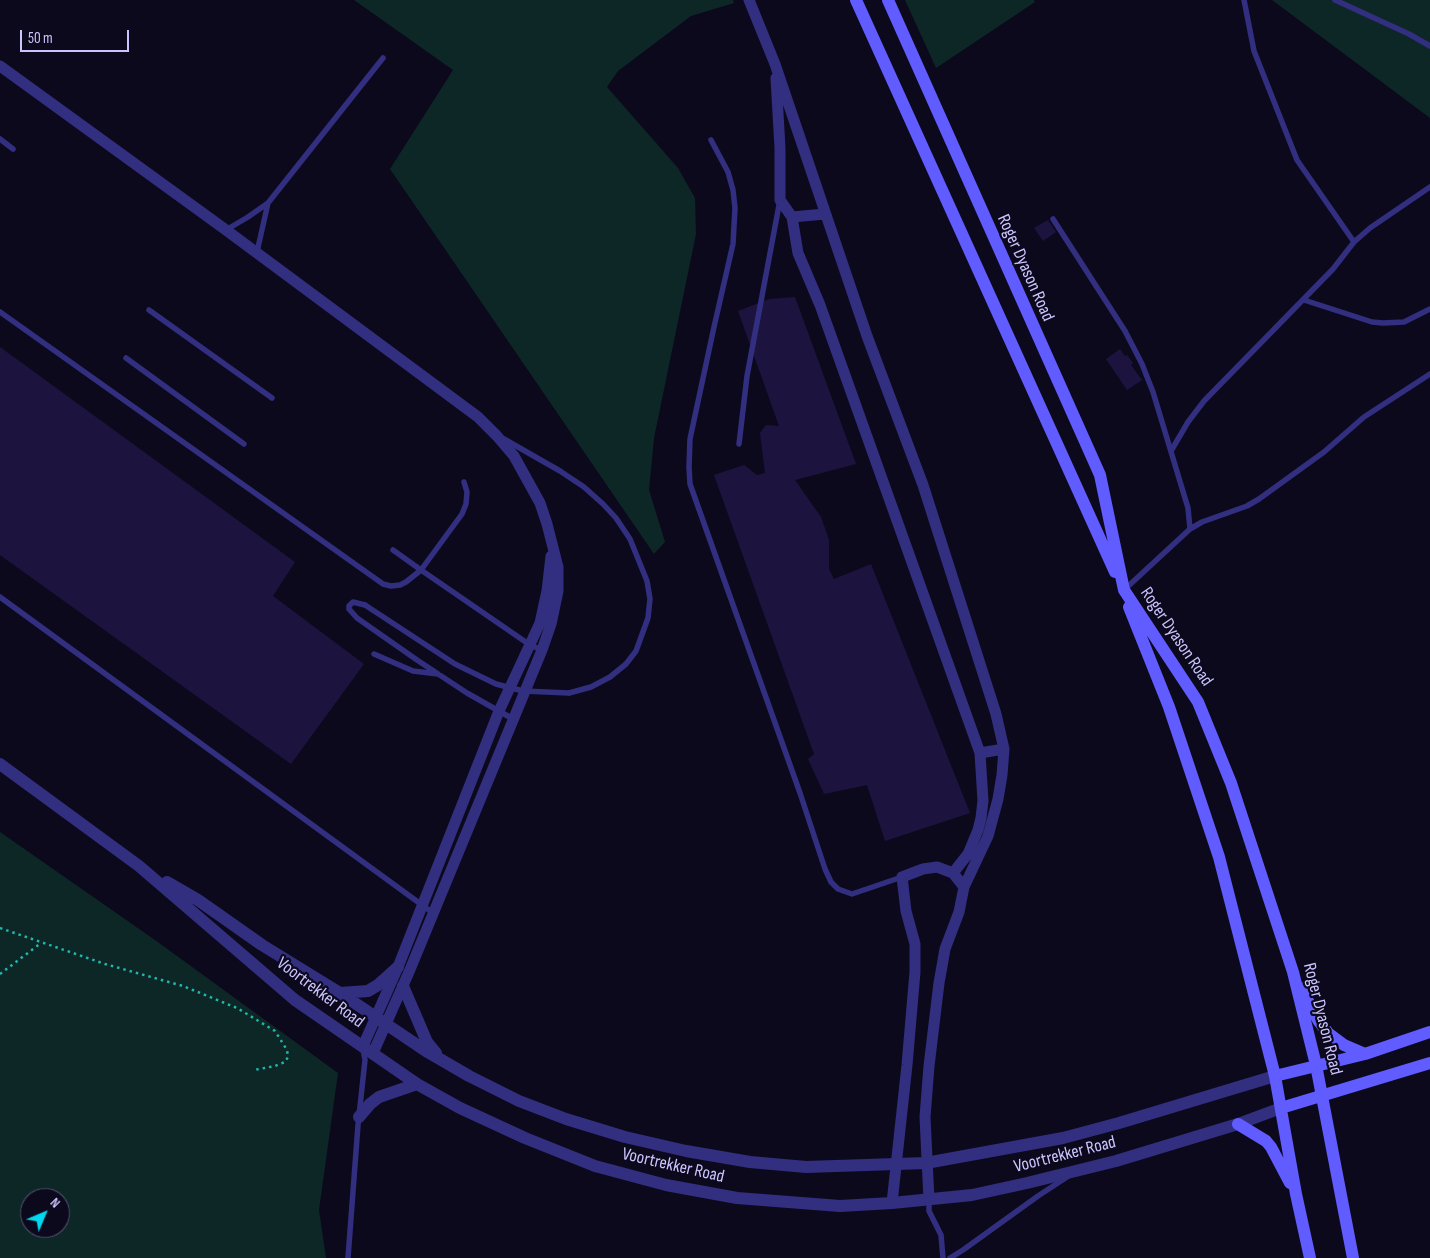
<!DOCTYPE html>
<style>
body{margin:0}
#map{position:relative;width:1430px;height:1258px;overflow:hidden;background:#0d091d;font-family:"Sofia Sans Condensed",sans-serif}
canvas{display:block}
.north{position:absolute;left:20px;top:1188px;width:50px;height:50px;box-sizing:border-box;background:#0d091d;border:1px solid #595477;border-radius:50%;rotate:45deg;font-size:14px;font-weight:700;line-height:20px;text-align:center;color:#cbc5ff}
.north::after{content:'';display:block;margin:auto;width:18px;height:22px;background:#00d8f0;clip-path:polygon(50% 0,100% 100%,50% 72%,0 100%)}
.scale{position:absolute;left:20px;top:30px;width:109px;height:22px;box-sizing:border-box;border:2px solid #cbc5ff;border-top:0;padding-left:6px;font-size:15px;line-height:18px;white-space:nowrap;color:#cbc5ff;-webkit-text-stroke:4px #0d091d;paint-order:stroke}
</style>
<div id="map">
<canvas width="1430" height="1258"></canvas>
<div class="north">N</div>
<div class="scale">50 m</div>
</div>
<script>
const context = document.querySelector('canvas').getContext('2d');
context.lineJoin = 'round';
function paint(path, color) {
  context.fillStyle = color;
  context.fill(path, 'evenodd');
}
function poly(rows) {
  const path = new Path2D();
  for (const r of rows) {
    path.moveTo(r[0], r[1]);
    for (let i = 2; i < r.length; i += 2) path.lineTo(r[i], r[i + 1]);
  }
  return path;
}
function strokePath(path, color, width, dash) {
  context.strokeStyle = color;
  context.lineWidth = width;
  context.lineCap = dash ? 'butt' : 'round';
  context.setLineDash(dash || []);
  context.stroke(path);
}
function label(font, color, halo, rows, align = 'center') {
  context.font = font + ' "Sofia Sans Condensed",sans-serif';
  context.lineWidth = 4.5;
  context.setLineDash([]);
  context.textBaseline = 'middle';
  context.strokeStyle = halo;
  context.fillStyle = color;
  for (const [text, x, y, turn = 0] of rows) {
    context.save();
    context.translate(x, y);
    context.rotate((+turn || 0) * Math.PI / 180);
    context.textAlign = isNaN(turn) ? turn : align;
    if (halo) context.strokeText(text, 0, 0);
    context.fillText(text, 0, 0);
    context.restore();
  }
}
const green = poly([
 [354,0,733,0,734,3,691,16,618,71,607,87,678,168,695,198,696,234,654,438,649,490,665,542,654,554,390,169,453,70],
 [905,0,1034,0,1035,2,936,68],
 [1272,0,1430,0,1430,118],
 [0,832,155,940,338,1073,319,1210,326,1258,0,1258],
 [30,1198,60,1198,60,1228,30,1228]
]);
const building = poly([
 [1048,220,1056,232,1043,241,1034,228],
 [795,297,856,464,795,480,821,517,829,540,829,569,834,579,871,564,970,813,885,841,867,785,824,794,808,759,814,754,714,475,744,465,757,475,765,473,760,433,766,425,779,426,738,311,769,299],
 [0,347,295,562,273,596,364,664,291,764,0,555],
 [1120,349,1125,356,1127,355,1133,363,1131,365,1142,380,1127,390,1106,359]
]);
const path = poly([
 [0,928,105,964,183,986,237,1008,275,1031,287,1050,288,1057,285,1062,275,1066,254,1070],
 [0,974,41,943]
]);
const service = poly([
 [1244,0,1254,51,1297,160,1354,242],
 [1335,0,1409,34,1430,46],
 [0,139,13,149],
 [711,140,728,172,733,190,735,208,733,244,714,327,690,439,689,467,690,484,800,793,825,869,831,882,838,889,852,894,902,877],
 [1053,219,1125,331,1142,364,1153,392,1188,508,1190,529],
 [226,230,248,217,268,203,383,58],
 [257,252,268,203],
 [1304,300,1372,322,1383,323,1404,322,1430,309],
 [149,310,272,398],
 [0,312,383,584,391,586,400,585,406,582,421,570,530,645,542,650],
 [126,358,244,444],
 [504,439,560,471,584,487,603,504,616,518,630,539,647,581,650,599,648,618,636,651,626,664,610,677,591,687,569,693],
 [739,444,747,376,780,200],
 [1171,451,1188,422,1204,401,1333,269,1354,242,1370,228,1430,187],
 [393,550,421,570,462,514,466,504,467,492,464,482],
 [1124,590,1190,529,1202,522,1247,506,1259,499,1324,452,1364,417,1430,374],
 [0,597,433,913],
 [365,605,353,602,349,606,349,609,357,618,417,660,467,693,513,719],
 [374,654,413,671,438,674],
 [929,1200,929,1211,941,1235,943,1258],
 [348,1258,358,1125,365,1060,363,1049],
 [950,1258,963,1250,1038,1196,1067,1177]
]);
const minor = poly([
 [749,0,775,64,867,336,923,485,996,714,1004,749,1002,775,998,799,988,836,964,887,959,912,945,949,939,983,929,1066,925,1117,929,1200],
 [0,66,226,230,478,417,497,436,514,456,540,503,547,524,558,567,558,591,551,624,542,650,409,972,373,1053],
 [776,78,780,148,780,200,792,217],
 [825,214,792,217,798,253,820,305,980,753,983,801,981,818,978,830,968,854,953,873],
 [980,753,1004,749],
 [363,1046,398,967,499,711,540,623,547,591,551,556],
 [892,1203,907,1065,915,972,915,944,906,911,902,877,923,869,937,867,953,873,964,887]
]);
const tertiary = poly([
 [0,764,139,866,295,1000,417,1084,460,1108,525,1138,595,1166,666,1185,737,1198,840,1206,892,1203,972,1195,1027,1183,1116,1161,1238,1124,1281,1108],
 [167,882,198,900,262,945,340,993,426,1051,469,1076,519,1101,566,1119,625,1137,686,1151,750,1162,806,1167,926,1163,1063,1138,1119,1123,1275,1076],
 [403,986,427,1042,436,1053],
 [340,993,368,991,378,985,398,967],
 [359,1117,370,1104,379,1097,417,1084]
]);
const secondary = poly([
 [856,0,1115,572],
 [888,0,1100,475,1124,590,1198,702,1231,783,1293,972,1316,1065,1353,1258],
 [1129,607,1169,707,1219,857,1275,1076,1296,1194,1310,1258],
 [1301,988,1318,1020,1328,1033,1344,1045,1365,1054],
 [1275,1076,1365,1054,1430,1032],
 [1281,1108,1430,1063],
 [1238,1124,1266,1141,1271,1147,1290,1183]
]);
const serviceBridge = poly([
 [365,605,455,664,496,684,523,691,569,693]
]);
const streetNames = [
 ["Roger Dyason Road",1025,268,66],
 ["Roger Dyason Road",1176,637,56],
 ["Voortrekker Road",320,993,37],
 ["Roger Dyason Road",1322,1019,76],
 ["Voortrekker Road",1065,1155,-14],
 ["Voortrekker Road",673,1166,13]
];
paint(green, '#0c2726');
paint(building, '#1c143f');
strokePath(path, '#21b7ae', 2.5, [2.5, 4]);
strokePath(service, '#322f81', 5.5);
strokePath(minor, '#322f81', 11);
strokePath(tertiary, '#322f81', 12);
strokePath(secondary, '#605cff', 12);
strokePath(serviceBridge, '#322f81', 5.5);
label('18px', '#cbc5ff', '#0d091d', streetNames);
</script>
